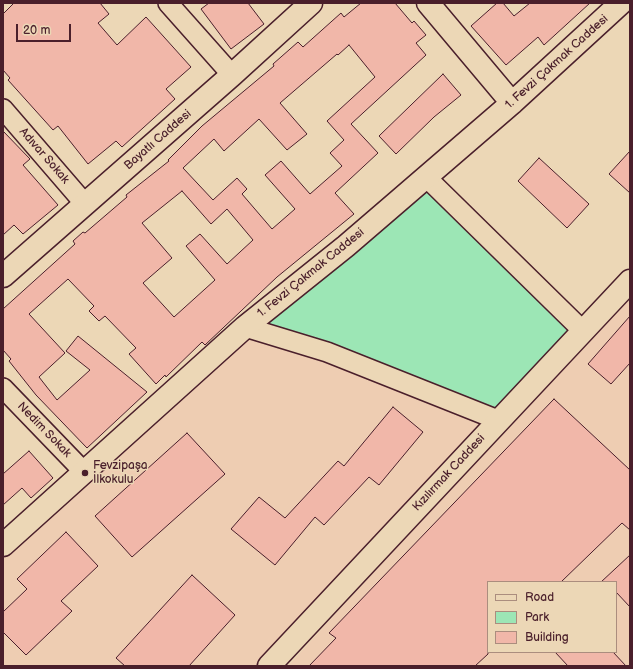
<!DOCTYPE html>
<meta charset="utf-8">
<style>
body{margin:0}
#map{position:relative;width:633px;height:669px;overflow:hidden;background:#ecd7b6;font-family:"Balsamiq Sans",sans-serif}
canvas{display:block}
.frame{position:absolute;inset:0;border:4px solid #4a1f2b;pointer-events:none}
.legend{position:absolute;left:487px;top:581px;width:130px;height:72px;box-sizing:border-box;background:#ecd7b6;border:1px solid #ab8d7e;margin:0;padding:5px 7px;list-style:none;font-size:12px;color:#4a1f2b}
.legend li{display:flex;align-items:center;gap:8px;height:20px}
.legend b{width:20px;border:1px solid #ab8d7e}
.scale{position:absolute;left:16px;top:24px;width:55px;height:18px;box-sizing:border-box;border:2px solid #4a1f2b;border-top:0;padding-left:5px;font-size:12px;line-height:14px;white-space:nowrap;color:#4a1f2b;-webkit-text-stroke:3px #ecd7b6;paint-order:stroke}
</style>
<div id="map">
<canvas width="633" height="669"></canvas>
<div class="frame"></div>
<ul class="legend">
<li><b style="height:5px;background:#ecd7b6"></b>Road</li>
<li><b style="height:11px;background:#9ce6b5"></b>Park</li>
<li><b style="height:11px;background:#f1b7a9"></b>Building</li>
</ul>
<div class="scale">20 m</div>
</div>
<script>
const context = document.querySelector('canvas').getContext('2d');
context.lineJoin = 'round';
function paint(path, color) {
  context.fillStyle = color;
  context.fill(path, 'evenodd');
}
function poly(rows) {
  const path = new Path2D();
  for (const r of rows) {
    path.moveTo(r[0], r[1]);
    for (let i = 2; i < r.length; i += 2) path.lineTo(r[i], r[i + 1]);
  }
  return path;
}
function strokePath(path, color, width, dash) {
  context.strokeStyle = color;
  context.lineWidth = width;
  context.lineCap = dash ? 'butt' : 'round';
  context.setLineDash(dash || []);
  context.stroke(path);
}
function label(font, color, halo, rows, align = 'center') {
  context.font = font + ' "Balsamiq Sans",sans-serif';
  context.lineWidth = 3;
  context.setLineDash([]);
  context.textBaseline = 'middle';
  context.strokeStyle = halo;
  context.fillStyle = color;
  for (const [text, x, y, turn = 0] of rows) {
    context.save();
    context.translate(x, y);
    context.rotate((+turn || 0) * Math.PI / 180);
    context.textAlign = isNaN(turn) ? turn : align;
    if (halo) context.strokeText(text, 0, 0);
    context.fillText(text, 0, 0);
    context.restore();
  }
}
const built = poly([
 [630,298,630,666,288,666,514,419],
 [488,582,616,582,616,652,488,652],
 [245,327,498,420,269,666,3,666,3,545]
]);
const green = poly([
 [426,177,583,331,498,420,245,327]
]);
const building = poly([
 [14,3,100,3,109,14,98,23,117,45,146,17,191,67,166,89,175,99,122,147,116,141,88,164,58,126,53,130,8,80,10,78,3,70,3,14,14,3],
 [209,3,248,3,264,24,231,49,201,9,209,3],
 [361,3,395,3,412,23,414,21,426,35,416,43,426,55,351,124,378,153,335,193,354,214,277,277,205,345,202,342,166,377,165,375,156,384,129,354,136,348,105,316,99,321,89,311,94,306,68,279,29,314,65,353,39,377,57,400,90,370,66,351,78,336,147,392,87,448,36,395,9,361,11,359,3,350,3,309,75,244,73,241,83,232,85,233,127,197,126,195,169,161,168,160,202,126,274,66,273,64,298,42,303,47,341,13,344,17,361,3],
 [349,45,375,77,327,121,344,140,330,153,342,166,310,194,281,161,265,175,295,209,272,229,242,194,247,189,237,178,213,200,183,168,214,139,224,151,259,119,287,150,307,134,280,103,337,54,338,55,349,45],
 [182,191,211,224,227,209,253,240,227,264,200,234,186,246,215,280,174,317,143,283,172,258,142,223,182,191],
 [497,3,503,3,514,16,530,3,590,3,544,45,538,37,506,65,471,26,497,3],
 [443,74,461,95,434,117,396,154,379,136,443,74],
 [3,131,30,159,23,165,58,205,23,234,14,225,3,235,3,131],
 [630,151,630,193,609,174,630,151],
 [539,158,589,204,567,228,518,181,539,158],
 [630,316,630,363,611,384,588,364,630,316],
 [554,399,630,470,630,530,622,523,561,582,488,582,488,654,475,666,309,666,336,638,329,633,554,399],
 [393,407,423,432,379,485,369,477,324,525,315,517,275,565,231,529,259,497,285,518,338,461,344,466,393,407],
 [187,433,225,474,132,557,95,516,187,433],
 [29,451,53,478,31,498,22,488,3,505,3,474,29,451],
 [66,532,98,566,61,601,72,611,26,655,3,632,3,612,27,589,17,579,66,532],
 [630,555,630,607,616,592,616,582,601,582,630,555],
 [192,575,235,615,189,666,125,666,116,658,192,575],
 [555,652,613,652,626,666,568,666,555,652]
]);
const minor = poly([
 [168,3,232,75],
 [3,109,85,204],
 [426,177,583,331],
 [245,327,327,352,498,420],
 [3,388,85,473]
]);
const tertiary = poly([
 [428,3,512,103],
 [3,276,232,75,311,3],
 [3,545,245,327,346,246,396,203,512,103,621,3],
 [269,666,630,281]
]);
const markers = [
 [85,473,4,"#4a1f2b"]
];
const streetNames = [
 ["1. Fevzi Çakmak Caddesi",557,62,-42],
 ["Bayatlı Caddesi",158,140,-41],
 ["Adıvar Sokak",44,156,49],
 ["1. Fevzi Çakmak Caddesi",311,273,-39],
 ["Nedim Sokak",44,430,46],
 ["Kızılırmak Caddesi",449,473,-47]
];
const poiNames = [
 ["Fevzipaşa",93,466],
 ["İlkokulu",93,480]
];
paint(built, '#eecdb2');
paint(green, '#9ce6b5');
paint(building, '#f1b7a9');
strokePath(building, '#4a1f2b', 1);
strokePath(minor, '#4a1f2b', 22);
strokePath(tertiary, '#4a1f2b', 25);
strokePath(minor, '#ecd7b6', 19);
strokePath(tertiary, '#ecd7b6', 22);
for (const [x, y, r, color] of markers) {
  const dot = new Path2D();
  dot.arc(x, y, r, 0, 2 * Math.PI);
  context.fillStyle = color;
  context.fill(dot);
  strokePath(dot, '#ecd7b6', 1.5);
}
label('12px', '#4a1f2b', '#ecd7b6', streetNames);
label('12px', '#4a1f2b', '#ecd7b6', poiNames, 'left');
</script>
